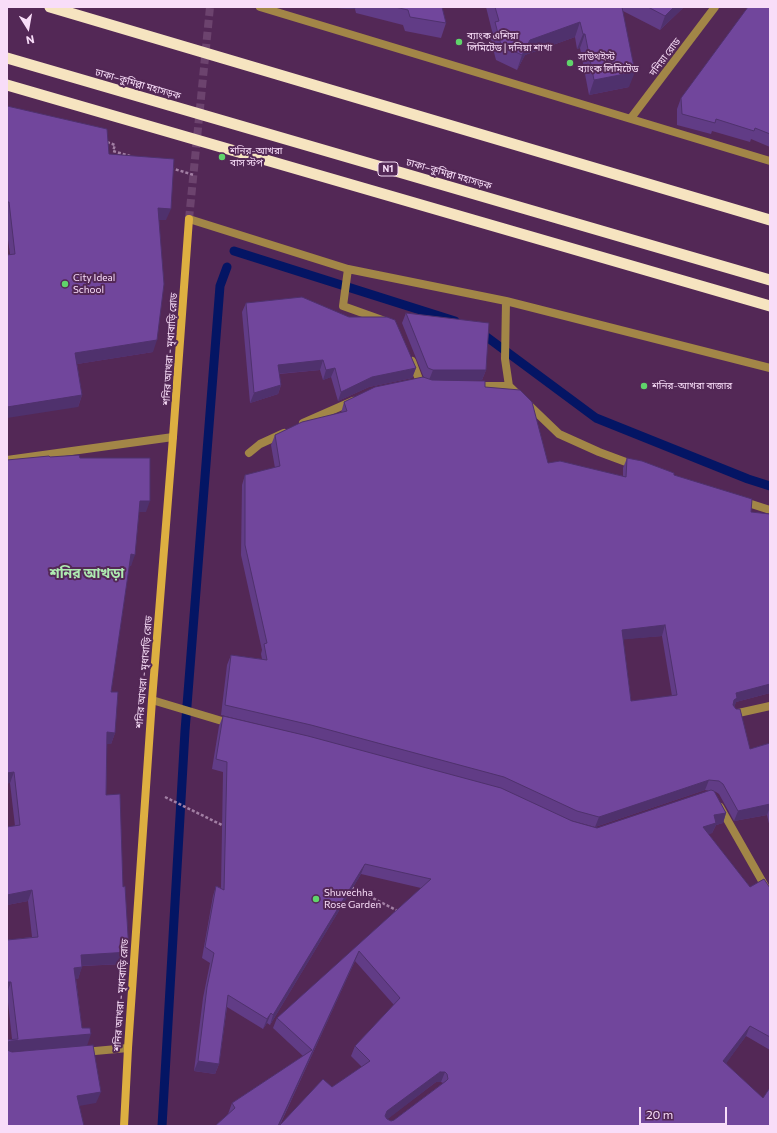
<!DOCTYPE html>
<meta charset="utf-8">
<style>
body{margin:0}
#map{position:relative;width:777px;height:1133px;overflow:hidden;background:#532856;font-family:Commissioner,sans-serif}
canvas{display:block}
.frame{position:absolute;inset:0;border:8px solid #f8ddf8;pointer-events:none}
.north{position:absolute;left:8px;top:8px;width:40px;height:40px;-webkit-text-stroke:3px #532856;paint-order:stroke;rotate:169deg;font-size:11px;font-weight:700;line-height:16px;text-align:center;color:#f8ddf8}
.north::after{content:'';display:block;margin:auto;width:14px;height:18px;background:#f8ddf8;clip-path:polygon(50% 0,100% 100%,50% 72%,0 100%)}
.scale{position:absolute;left:639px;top:1107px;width:88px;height:18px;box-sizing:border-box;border:2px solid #f8ddf8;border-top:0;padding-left:5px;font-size:12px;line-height:14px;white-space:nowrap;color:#f8ddf8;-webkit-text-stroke:3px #532856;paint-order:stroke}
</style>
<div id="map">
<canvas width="777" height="1133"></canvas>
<div class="frame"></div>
<div class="north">N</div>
<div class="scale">20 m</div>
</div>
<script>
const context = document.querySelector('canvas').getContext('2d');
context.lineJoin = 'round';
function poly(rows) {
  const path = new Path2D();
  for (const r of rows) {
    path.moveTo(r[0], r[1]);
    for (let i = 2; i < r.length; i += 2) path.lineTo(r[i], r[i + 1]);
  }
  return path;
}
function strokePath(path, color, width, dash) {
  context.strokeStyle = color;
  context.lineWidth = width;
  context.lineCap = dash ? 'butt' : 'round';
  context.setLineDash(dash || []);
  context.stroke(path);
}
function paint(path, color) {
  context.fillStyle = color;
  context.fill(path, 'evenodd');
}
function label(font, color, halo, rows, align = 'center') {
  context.font = font + ' Commissioner,"Noto Sans Bengali",sans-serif';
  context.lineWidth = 4;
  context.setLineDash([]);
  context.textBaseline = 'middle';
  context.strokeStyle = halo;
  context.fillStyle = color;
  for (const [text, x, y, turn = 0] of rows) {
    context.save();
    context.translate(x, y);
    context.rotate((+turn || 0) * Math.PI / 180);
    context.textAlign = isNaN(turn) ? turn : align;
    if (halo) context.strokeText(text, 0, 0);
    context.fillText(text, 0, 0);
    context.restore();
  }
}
const stream = poly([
 [234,251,455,321],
 [480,332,596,418,748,479,770,486],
 [162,1126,185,731,220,286,227,267]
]);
const secondaryTunnel = poly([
 [189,219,210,7]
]);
const path = poly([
 [107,142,115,145,113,151,130,156],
 [171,168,194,175],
 [165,797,224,826],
 [351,887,398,911]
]);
const minor = poly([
 [260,7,770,161],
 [631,118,715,7],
 [189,219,348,269,506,301],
 [348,269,343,306,385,321],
 [412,361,420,382,426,384],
 [475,386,509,386],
 [303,423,353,401],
 [249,453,260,444,284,433],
 [7,460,173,437],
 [634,465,599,452,559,434,509,386,505,359,506,301,770,368],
 [742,501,770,510],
 [152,700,232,724],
 [734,714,770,706],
 [720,807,770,895],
 [84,1052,128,1048]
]);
const secondary = poly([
 [124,1126,128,1048,152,700,173,437,189,219]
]);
const trunk = poly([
 [50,7,770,220],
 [7,58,770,280],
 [7,85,770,306]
]);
const wall = poly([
 [319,7,442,7,446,23,441,38,405,31,403,25,356,13,355,9],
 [486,7,684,7,660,30,623,11,629,87,589,95,580,48,577,49,575,37,525,55,517,70,496,60,490,37,492,31],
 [770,7,770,147,751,139,750,142,712,131,711,134,677,125,677,109,681,98],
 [7,106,109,154,166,220,159,220,153,352,77,364,82,395,78,407,10,254,7,233],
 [246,303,416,368,412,378,369,387,338,401,331,377,323,380,320,370,279,374,281,385,278,394,250,403,242,312],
 [406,313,486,370,482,380,430,380,485,387,548,463,623,476,623,468,627,458,674,475,751,512,770,514,770,693,736,702,734,707,750,749,770,743,770,828,767,815,734,821,719,794,716,792,714,791,726,813,723,823,716,825,712,833,708,834,750,887,770,888,770,1050,746,1036,726,1063,770,1126,215,1126,228,1114,232,1103,303,1056,273,1028,277,1018,421,888,361,874,270,1025,267,1023,263,1029,227,1007,219,1064,215,1074,194,1071,203,998,210,963,202,958,213,896,216,886,221,888,223,772,212,769,219,726,223,716,572,821,597,828,710,791,705,790,595,827,573,821,307,736,221,715,227,665,231,655,262,659,261,654,262,650,241,555,242,485,245,475,275,468,271,445,275,435,341,413,344,402,424,378,402,323],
 [662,636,672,696,631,701,623,639],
 [355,961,394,1005,355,1046,351,1056,362,1067,332,1087,280,1125],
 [436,1082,441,1082,443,1083,394,1120,391,1121,387,1119],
 [50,457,80,458,146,512,139,512,131,566,129,566,111,692,115,733,111,744,107,744,106,795,124,964,82,966,78,979,76,979,82,1028,87,1046,96,1103,12,1039,7,993,7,940,32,937,28,901,7,905,7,827,15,826,10,783]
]);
const shadedWall = poly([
 [319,7,356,7,355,9],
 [674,7,684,7,660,30,665,16],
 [580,22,575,37,525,55,517,70,522,55,530,40],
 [583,34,585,34,580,48,577,49],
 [635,72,629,87,589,95,594,80],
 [158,208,171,209,166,220,154,220],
 [157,340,153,352,71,365,75,353],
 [323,360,320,370,275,374,278,365],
 [335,368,331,377,323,380,326,370],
 [416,368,412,378,369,387,338,401,341,392,372,377],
 [433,370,486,370,482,380,429,380],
 [281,385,278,394,250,403,254,393],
 [82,395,78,407,7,418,7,407],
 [140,501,150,501,146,512,135,512],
 [131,554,135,555,131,566,127,566],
 [665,625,662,636,618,640,622,630],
 [770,684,770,693,736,702,734,708,730,710,736,693],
 [107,732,115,733,111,744,103,744],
 [14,772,10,783,7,784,7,773],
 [709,780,705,790,595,827,599,817],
 [770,804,770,807,767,815,734,821,738,811],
 [726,813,723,823,716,825,712,833,699,837,703,827,714,815],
 [365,864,361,874,270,1025,273,1015],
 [32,890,28,901,7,905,7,895],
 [359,951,355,961,279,1126,278,1126],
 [129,952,124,964,77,966,81,955],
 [82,967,78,979,70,980,74,968],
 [7,982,11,982,7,993],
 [271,1013,267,1023,263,1029,267,1019],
 [750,1026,746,1036,720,1072,723,1061],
 [91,1034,87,1046,7,1052,7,1044,8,1042,11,1041],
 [198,1061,219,1064,215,1074,194,1071],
 [440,1072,445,1072,441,1082,436,1082,384,1122,382,1126,387,1111],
 [101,1092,96,1103,73,1107,77,1096]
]);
const building = poly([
 [395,7,442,7,446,23,410,17,408,10,395,7],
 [495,7,622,7,635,72,594,80,585,34,583,34,580,22,530,40,522,55,501,45,495,22,499,21,495,7],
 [648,7,674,7,665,16,648,7],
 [748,7,770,7,770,134,755,128,754,131,716,119,715,123,682,114,681,98,748,7],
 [7,106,107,129,109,154,174,159,171,209,158,208,164,284,157,340,75,353,82,395,7,407,7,255,15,254,9,202,7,202,7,106],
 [302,297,349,317,387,317,395,320,416,368,372,377,341,392,335,368,326,370,323,360,278,365,281,385,254,393,246,303,302,297],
 [406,313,489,323,486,370,433,370,428,368,406,313],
 [423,377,432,380,485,381,485,387,520,390,532,402,548,463,560,461,626,477,627,458,642,461,674,473,674,475,752,499,751,512,770,514,770,684,736,693,737,698,734,700,733,705,736,709,740,709,750,749,770,743,770,804,738,811,723,784,719,781,709,780,599,817,577,811,504,777,311,725,225,705,231,655,267,660,264,644,267,643,245,545,245,475,280,466,275,435,302,422,347,411,344,402,375,387,423,377],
 [665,625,677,695,631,701,622,630,665,625],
 [79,455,80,458,150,458,150,501,140,501,135,555,131,554,111,692,118,692,115,733,107,732,106,795,120,794,123,887,125,886,129,952,81,955,82,967,74,968,82,1028,90,1028,91,1034,11,1041,8,1042,7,1044,7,1040,18,1039,11,982,7,982,7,940,38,937,32,890,7,895,7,827,20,825,14,772,7,773,7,460,49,456,50,457,79,455],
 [223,716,308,736,501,788,572,821,597,828,711,790,714,791,726,813,714,815,716,823,703,827,750,887,764,879,770,888,770,1037,750,1026,723,1061,763,1098,769,1089,770,1089,770,1126,279,1126,323,1079,332,1087,370,1061,355,1046,400,998,359,951,278,1126,215,1126,235,1108,232,1103,312,1050,277,1018,431,879,365,864,273,1015,271,1013,267,1019,228,995,219,1064,198,1061,207,987,214,953,205,947,216,886,224,890,227,762,216,759,223,716],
 [440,1072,445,1072,447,1074,448,1079,446,1081,394,1120,391,1121,387,1119,385,1116,387,1111,440,1072],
 [93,1045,101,1092,77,1096,84,1126,7,1126,7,1050,12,1052,93,1045]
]);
const markers = [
 [459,42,4,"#60d56b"],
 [570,63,4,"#60d56b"],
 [222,157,4,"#60d56b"],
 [65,284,4,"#60d56b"],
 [644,386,4,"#60d56b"],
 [316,899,4,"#60d56b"]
];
const shields = [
 [388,169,20]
];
const shieldNames = [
 ["N1",388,169]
];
const poiNames = [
 ["ব্যাংক এশিয়া",467,36],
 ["লিমিটেড | দনিয়া শাখা",467,48],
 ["সাউথইস্ট",578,57],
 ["ব্যাংক লিমিটেড",578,69],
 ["শনির-আখরা",230,151],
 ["বাস স্টপ",230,163],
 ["City Ideal",73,278],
 ["School",73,290],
 ["শনির-আখরা বাজার",652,386],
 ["Shuvechha",324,893],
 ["Rose Garden",324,905]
];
const streetNames = [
 ["দনিয়া রোড",665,57,-53],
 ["ঢাকা–কুমিল্লা মহাসড়ক",138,84,16],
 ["ঢাকা–কুমিল্লা মহাসড়ক",449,174,16],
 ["শনির আখরা - মৃধাবাড়ি রোড",170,349,-86],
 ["শনির আখরা - মৃধাবাড়ি রোড",144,672,-85],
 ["শনির আখরা - মৃধাবাড়ি রোড",121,995,-86]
];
const districtNames = [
 ["শনির আখড়া",87,573]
];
strokePath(stream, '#041564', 9);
strokePath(secondaryTunnel, '#6c436e', 8, [8, 4]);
strokePath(path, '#a27fa4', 2.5, [3, 2]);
strokePath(minor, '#a28647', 8);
strokePath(secondary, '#ddaf41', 8);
strokePath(trunk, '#f6e4c0', 11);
paint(wall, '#613c86');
paint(shadedWall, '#4f316d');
paint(building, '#71469c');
strokePath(building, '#4f316d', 1);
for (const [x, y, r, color] of markers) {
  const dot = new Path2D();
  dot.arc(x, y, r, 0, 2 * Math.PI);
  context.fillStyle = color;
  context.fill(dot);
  strokePath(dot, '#532856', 1.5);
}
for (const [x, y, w] of shields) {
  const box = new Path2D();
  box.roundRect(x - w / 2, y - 7, w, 14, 3);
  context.fillStyle = '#532856';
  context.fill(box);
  strokePath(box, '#f8ddf8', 1);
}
label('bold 9px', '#f8ddf8', null, shieldNames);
label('10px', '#f8ddf8', '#532856', poiNames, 'left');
label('10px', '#f8ddf8', '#532856', streetNames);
label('bold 14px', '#aeeab0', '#532856', districtNames);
</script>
